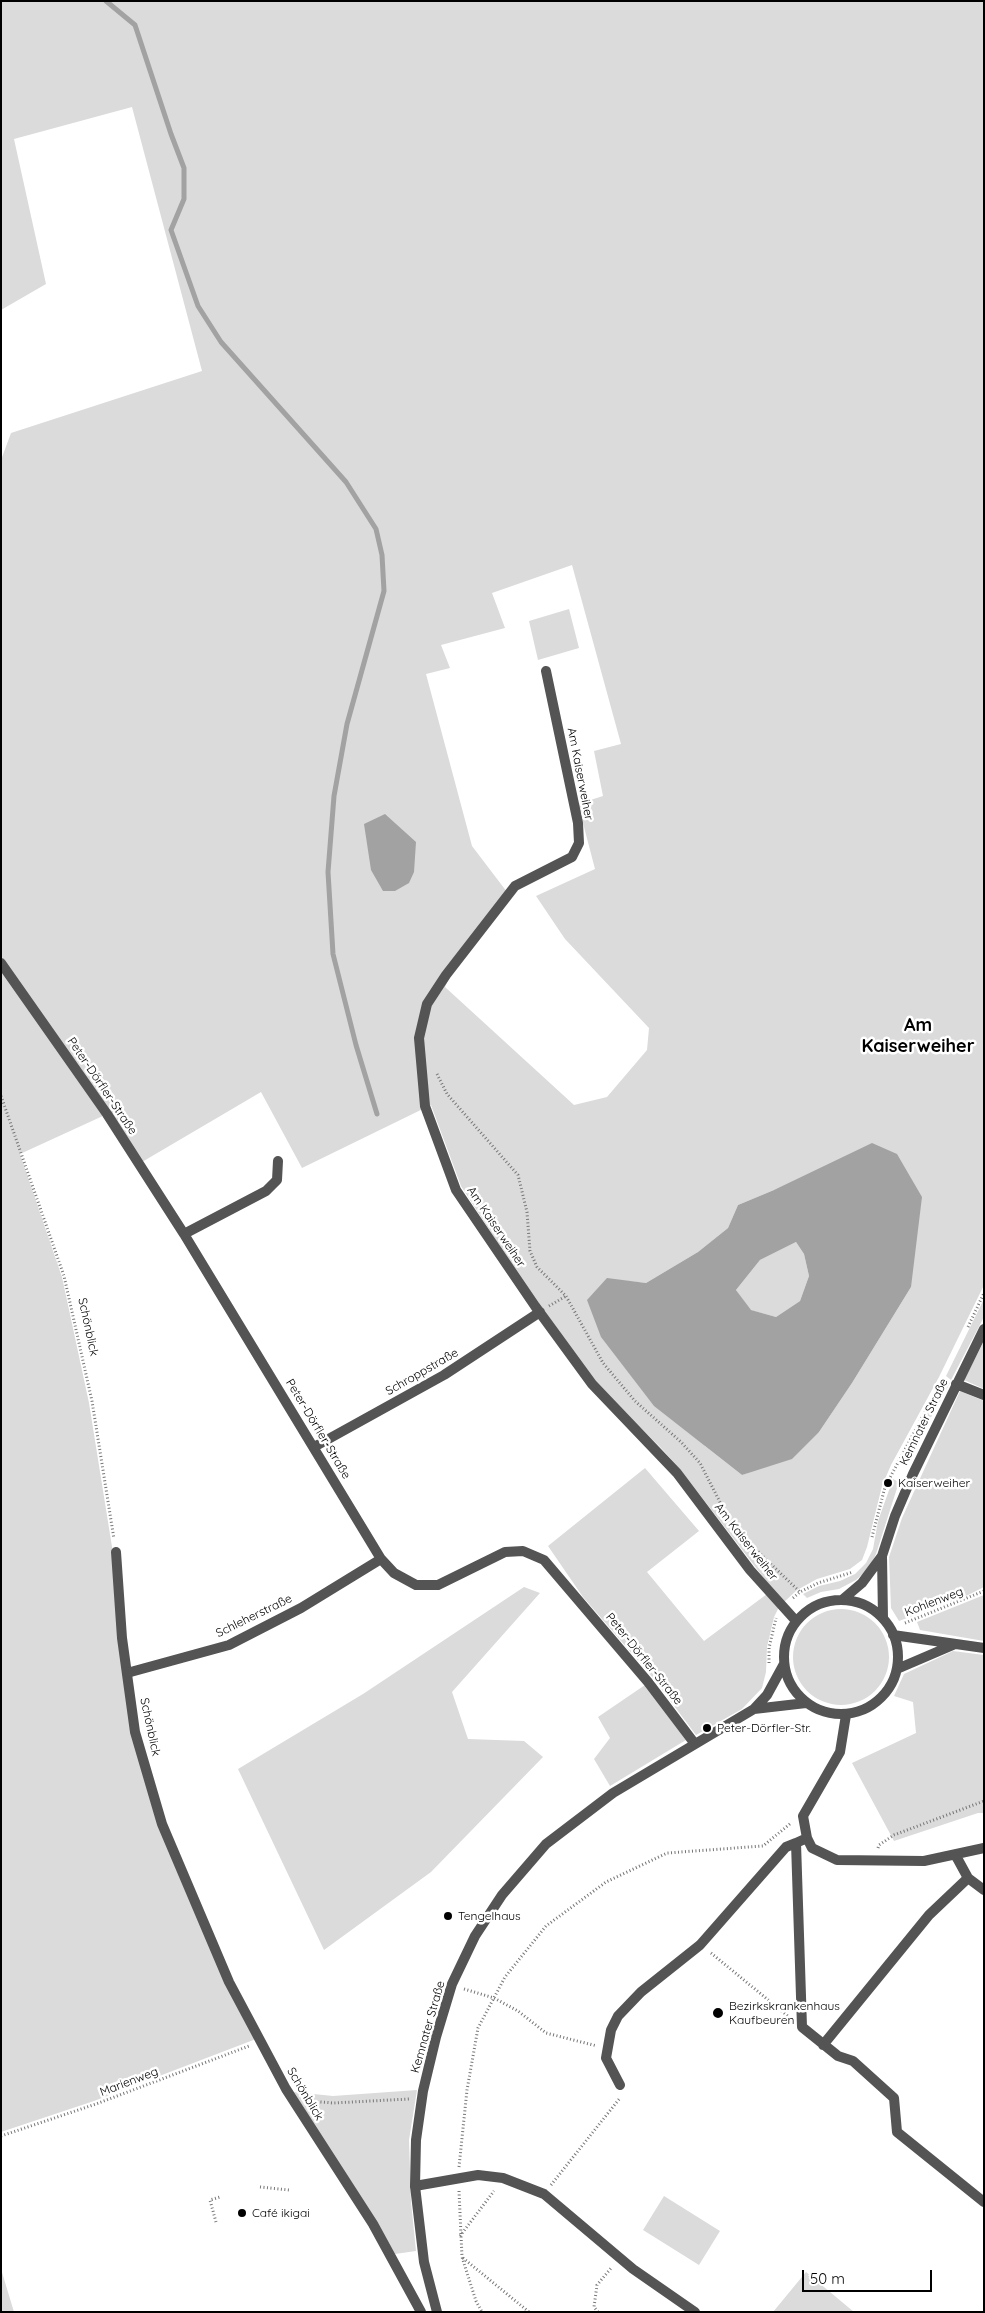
<!DOCTYPE html>
<meta charset="utf-8">
<style>
body{margin:0}
#map{position:relative;width:985px;height:2313px;overflow:hidden;background:#fff;font-family:Quicksand,sans-serif}
canvas{display:block}
.frame{position:absolute;inset:0;border:2px solid #000;pointer-events:none}
.scale{position:absolute;left:802px;top:2270px;width:130px;height:22px;box-sizing:border-box;border:2px solid #000;border-top:0;padding-left:6px;font-size:15px;line-height:18px;white-space:nowrap;color:#000;-webkit-text-stroke:4px #fff;paint-order:stroke}
</style>
<div id="map">
<canvas width="985" height="2313"></canvas>
<div class="frame"></div>
<div class="scale">50 m</div>
</div>
<script>
const context = document.querySelector('canvas').getContext('2d');
context.lineJoin = 'round';
function paint(path, color) {
  context.fillStyle = color;
  context.fill(path, 'evenodd');
}
function poly(rows) {
  const path = new Path2D();
  for (const r of rows) {
    if (r.length === 3) {
      path.moveTo(r[0] + r[2], r[1]);
      path.arc(r[0], r[1], r[2], 0, 2 * Math.PI);
      continue;
    }
    path.moveTo(r[0], r[1]);
    for (let i = 2; i < r.length; i += 2) path.lineTo(r[i], r[i + 1]);
  }
  return path;
}
function strokePath(path, color, width, dash) {
  context.strokeStyle = color;
  context.lineWidth = width;
  context.lineCap = dash ? 'butt' : 'round';
  context.setLineDash(dash || []);
  context.stroke(path);
}
function label(font, color, halo, rows, align = 'center') {
  context.font = font + ' Quicksand,sans-serif';
  context.lineWidth = 5;
  context.setLineDash([]);
  context.textBaseline = 'middle';
  context.strokeStyle = halo;
  context.fillStyle = color;
  for (const [text, x, y, turn = 0] of rows) {
    context.save();
    context.translate(x, y);
    context.rotate((+turn || 0) * Math.PI / 180);
    context.textAlign = isNaN(turn) ? turn : align;
    if (halo) context.strokeText(text, 0, 0);
    context.fillText(text, 0, 0);
    context.restore();
  }
}
const green = poly([
 [1,1,984,1,984,1285,939,1377,891,1465,882,1486,867,1547,862,1560,850,1569,817,1579,797,1590,783,1603,680,1469,661,1448,594,1382,523,1282,461,1186,431,1105,302,1168,261,1092,142,1162,111,1112,1,956,1,460,11,433,202,371,132,107,14,139,46,284,1,310],
 [572,565,621,744,594,751,603,796,578,804,595,869,536,896,565,939,649,1028,647,1050,607,1097,574,1105,445,987,449,978,507,892,472,846,426,674,450,668,441,645,505,628,492,593],
 [774,1190,911,1287,852,1383,819,1432,757,1469,742,1475,705,1446,607,1279,646,1283,698,1252,728,1228,738,1205],
 [569,609,579,648,538,660,529,621],
 [1,968,105,1115,20,1154,62,1277,89,1403,113,1553,119,1639,160,1826,256,2039,94,2101,1,2132],
 [796,1242,804,1254,809,1276,800,1301,776,1317,750,1310,736,1290,760,1260],
 [984,1299,984,1317,951,1380,946,1376],
 [984,1341,984,1389,964,1380],
 [944,1380,950,1383,914,1448,909,1446],
 [960,1391,984,1401,984,1587,968,1595,899,1621,891,1608,889,1557,902,1518],
 [645,1468,699,1531,647,1572,704,1641,767,1594,779,1607,774,1617,767,1647,766,1672,762,1688,742,1709,696,1735,653,1678,583,1597,548,1546],
 [893,1479,899,1482,876,1554,869,1568,856,1580,839,1589,821,1592,807,1598,803,1594,819,1586,840,1581,855,1574,866,1563,873,1549,878,1521],
 [524,1587,540,1593,452,1692,468,1739,524,1741,543,1757,431,1872,324,1950,238,1769,363,1694],
 [984,1595,984,1641,920,1630,917,1622],
 [841,1657,48],
 [953,1651,984,1655,984,1813,978,1813,894,1841,852,1763,916,1733,913,1702,894,1696,904,1674],
 [645,1685,686,1740,610,1786,594,1759,610,1738,598,1717],
 [417,2090,409,2140,411,2202,416,2251,395,2254,294,2092,333,2096],
 [664,2196,720,2231,699,2265,643,2230],
 [1,2269,14,2312,1,2312],
 [806,2272,854,2312,773,2312]
]);
const water = poly([
 [385,814,416,842,414,872,409,883,395,891,383,891,371,870,364,824],
 [872,1143,897,1154,922,1197,911,1287,852,1383,819,1432,792,1459,742,1475,654,1406,601,1337,587,1300,607,1278,646,1283,698,1252,728,1228,738,1205,774,1190],
 [796,1242,804,1254,809,1276,800,1301,776,1317,751,1310,736,1290,760,1260]
]);
const stream = poly([
 [106,1,135,25,171,134,184,168,184,199,171,230,198,306,221,342,346,482,376,529,382,555,384,591,347,724,334,796,328,872,333,954,356,1045,377,1114]
]);
const path = poly([
 [437,1074,447,1094,518,1175,527,1212,530,1251,537,1267,566,1296,603,1363,635,1401,681,1442,700,1463,725,1512],
 [1,1096,64,1276,92,1401,114,1539],
 [549,1306,566,1296],
 [968,1327,984,1293],
 [872,1537,885,1487,940,1384],
 [748,1542,800,1592],
 [793,1598,800,1592,818,1583,853,1572],
 [905,1623,984,1591],
 [769,1663,769,1648,776,1618],
 [878,1848,879,1845,894,1835,984,1801],
 [711,1953,789,2017],
 [464,1989,494,1998,518,2011,546,2033,597,2046],
 [310,2101,333,2103,409,2099],
 [1,2136,96,2104,249,2046],
 [459,2167,467,2090,478,2028,505,1977,546,1926,606,1882,667,1853,763,1846,791,1823],
 [551,2185,620,2098],
 [260,2187,289,2190],
 [459,2191,462,2257,476,2301,482,2312],
 [216,2222,210,2200,220,2197],
 [460,2236,494,2191],
 [463,2258,529,2312],
 [598,2312,594,2307,597,2285,612,2267]
]);
const service = poly([
 [116,1552,122,1638,135,1732,162,1824,229,1982,286,2089,373,2224,421,2312],
 [846,1715,840,1752,803,1816,807,1838,796,1843,802,2027,838,2056,853,2061,894,2098,897,2132,984,2202],
 [807,1838,812,1848,837,1860,924,1861,984,1848],
 [956,1856,968,1878,984,1890],
 [823,2045,929,1915,968,1878],
 [620,2085,606,2058,611,2030,618,2016,641,1992,700,1945,786,1847,796,1843],
 [415,2186,478,2175,503,2178,544,2194,633,2269,695,2312]
]);
const minor = poly([
 [546,671,578,823,579,843,572,857,515,886,446,975,427,1004,419,1038,425,1106,456,1190,535,1306,592,1384,677,1473,750,1570,796,1621],
 [1,963,107,1114,184,1234,381,1559,394,1573,416,1585,438,1585,505,1552,523,1551,544,1560,648,1682,695,1744],
 [184,1234,266,1191,277,1180,278,1161],
 [956,1384,984,1395],
 [314,1447,444,1375,540,1312],
 [882,1556,883,1618],
 [842,1600,862,1583,882,1556,895,1516,913,1474,984,1329],
 [841,1657,57],
 [893,1635,984,1648],
 [897,1669,953,1645],
 [127,1673,229,1645,301,1608,381,1559],
 [754,1709,806,1703],
 [437,2312,424,2262,415,2186,416,2140,423,2091,436,2037,452,1984,475,1936,502,1895,546,1844,613,1793,754,1709,767,1695,784,1664]
]);
const markers = [
 [888,1483,5,"#000"],
 [707,1728,5,"#000"],
 [448,1916,5,"#000"],
 [718,2013,6,"#000"],
 [242,2213,5,"#000"]
];
const streetNames = [
 ["Am Kaiserweiher",580,774,79],
 ["Peter-Dörfler-Straße",102,1086,56],
 ["Am Kaiserweiher",496,1227,56],
 ["Schönblick",88,1327,78],
 ["Schroppstraße",422,1372,-30],
 ["Kemnater Straße",924,1422,-64],
 ["Peter-Dörfler-Straße",318,1429,59],
 ["Am Kaiserweiher",746,1542,52],
 ["Kohlenweg",934,1602,-21],
 ["Schleherstraße",254,1616,-26],
 ["Peter-Dörfler-Straße",644,1659,51],
 ["Schönblick",150,1727,78],
 ["Kemnater Straße",428,2027,-74],
 ["Marienweg",129,2082,-21],
 ["Schönblick",305,2094,59]
];
const poiNames = [
 ["Kaiserweiher",898,1483],
 ["Peter-Dörfler-Str.",717,1728],
 ["Tengelhaus",458,1916],
 ["Bezirkskrankenhaus",729,2006],
 ["Kaufbeuren",729,2020],
 ["Café ikigai",252,2213]
];
const districtNames = [
 ["Am",918,1026],
 ["Kaiserweiher",918,1047]
];
paint(green, '#dbdbdb');
paint(water, '#a2a2a2');
strokePath(stream, '#a2a2a2', 5);
strokePath(path, '#767676', 3, [1, 2.5]);
strokePath(service, '#545454', 10);
strokePath(minor, '#545454', 10);
for (const [x, y, r, color] of markers) {
  const dot = new Path2D();
  dot.arc(x, y, r, 0, 2 * Math.PI);
  context.fillStyle = color;
  context.fill(dot);
  strokePath(dot, '#fff', 2);
}
label('12px', '#000', '#fff', streetNames);
label('12px', '#000', '#fff', poiNames, 'left');
label('bold 18px', '#000', '#fff', districtNames);
</script>
